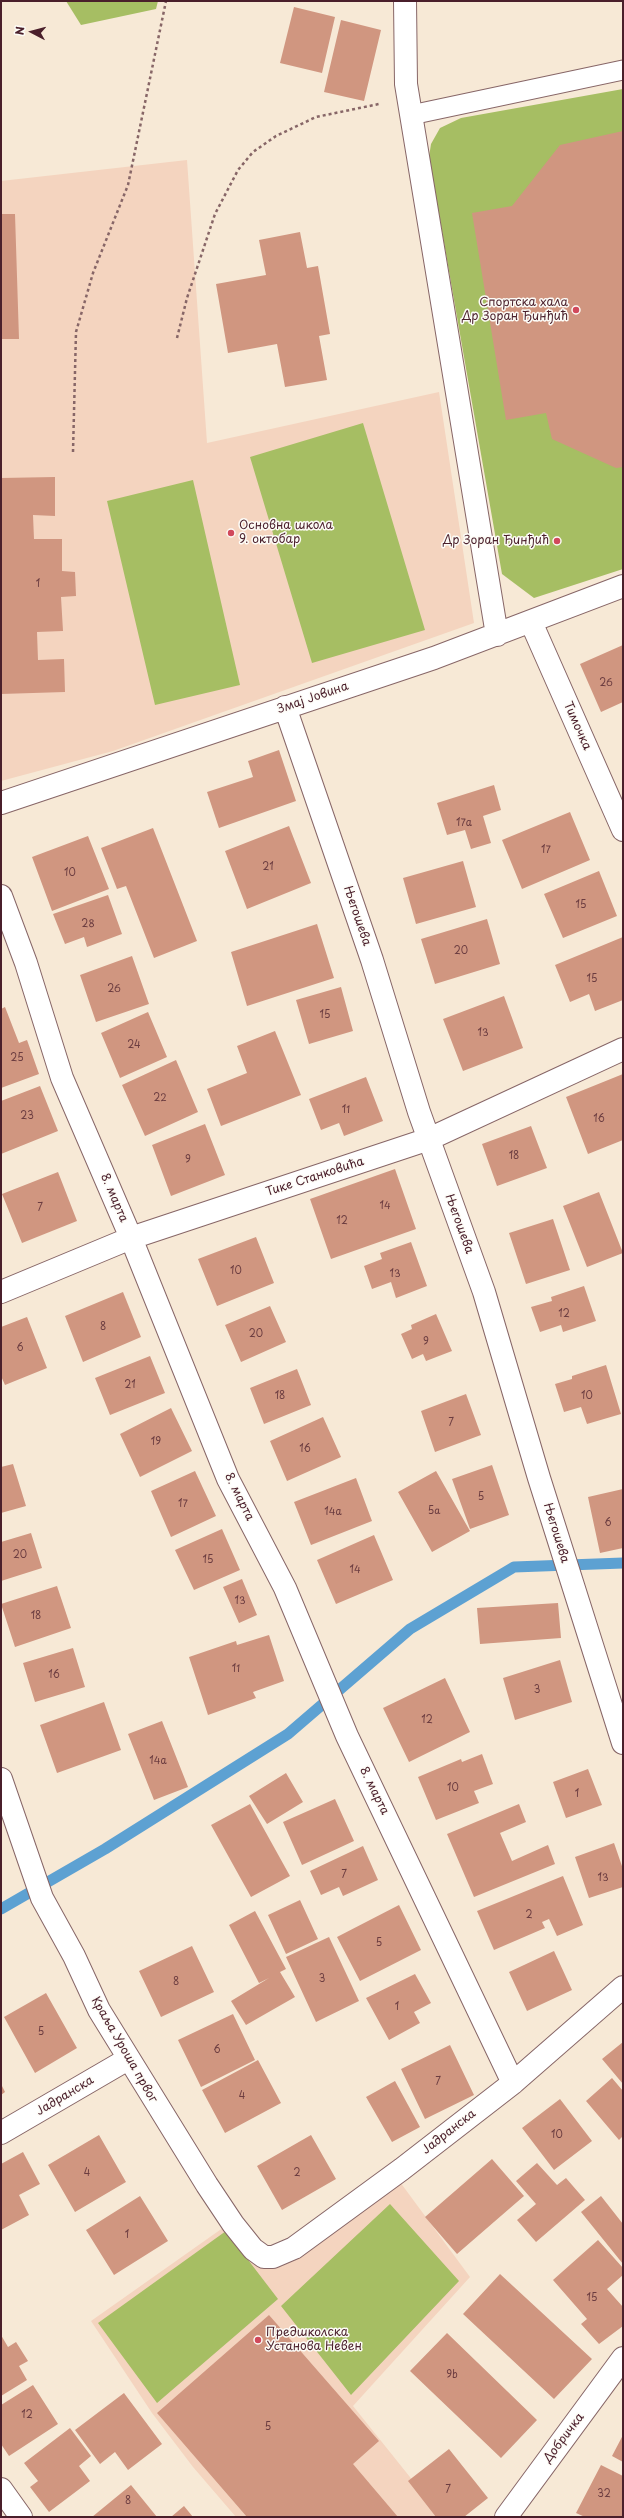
<!DOCTYPE html>
<meta charset="utf-8">
<style>
body{margin:0}
#map{position:relative;width:624px;height:2518px;overflow:hidden;background:#f7e9d6;font-family:"Playpen Sans",sans-serif}
canvas{display:block}
.frame{position:absolute;inset:0;border:2px solid #4a1f2b;pointer-events:none}
.north{position:absolute;left:12px;top:12px;width:40px;height:40px;-webkit-text-stroke:3px #fdfcf7;paint-order:stroke;rotate:276deg;font-size:11px;font-weight:700;line-height:16px;text-align:center;color:#4a1f2b}
.north::after{content:'';display:block;margin:auto;width:14px;height:18px;background:#4a1f2b;clip-path:polygon(50% 0,100% 100%,50% 72%,0 100%)}
</style>
<div id="map">
<canvas width="624" height="2518"></canvas>
<div class="frame"></div>
<div class="north">N</div>
</div>
<script>
const context = document.querySelector('canvas').getContext('2d');
context.lineJoin = 'round';
function paint(path, color) {
  context.fillStyle = color;
  context.fill(path, 'evenodd');
}
function poly(rows) {
  const path = new Path2D();
  for (const r of rows) {
    path.moveTo(r[0], r[1]);
    for (let i = 2; i < r.length; i += 2) path.lineTo(r[i], r[i + 1]);
  }
  return path;
}
function strokePath(path, color, width, dash) {
  context.strokeStyle = color;
  context.lineWidth = width;
  context.lineCap = dash ? 'butt' : 'round';
  context.setLineDash(dash || []);
  context.stroke(path);
}
function label(font, color, halo, rows, align = 'center') {
  context.font = font + ' "Playpen Sans",sans-serif';
  context.lineWidth = 3;
  context.setLineDash([]);
  context.textBaseline = 'middle';
  context.strokeStyle = halo;
  context.fillStyle = color;
  for (const [text, x, y, turn = 0] of rows) {
    context.save();
    context.translate(x, y);
    context.rotate((+turn || 0) * Math.PI / 180);
    context.textAlign = isNaN(turn) ? turn : align;
    if (halo) context.strokeText(text, 0, 0);
    context.fillText(text, 0, 0);
    context.restore();
  }
}
const built = poly([
 [187,160,207,443,439,392,474,623,113,751,1,781,1,181],
 [400,2182,470,2277,353,2406,442,2517,236,2517,193,2467,152,2413,91,2321,227,2225,259,2263]
]);
const green = poly([
 [66,1,158,1,156,9,81,25],
 [623,89,623,569,534,598,502,574,429,157,431,144,440,128,461,118],
 [363,423,425,630,312,663,250,457],
 [193,480,240,685,155,705,107,501],
 [390,2204,459,2281,351,2395,281,2306],
 [226,2231,278,2299,157,2403,98,2323]
]);
const stream = poly([
 [1,1909,105,1849,288,1734,410,1629,514,1567,623,1563]
]);
const building = poly([
 [294,7,335,17,322,73,280,63],
 [341,20,381,30,364,101,324,92],
 [623,131,623,467,616,468,552,439,546,413,506,420,472,213,512,206,560,145],
 [1,214,15,214,19,339,1,339],
 [300,232,307,268,318,266,330,334,319,336,327,380,285,387,277,344,228,353,216,284,266,275,259,240],
 [55,477,55,516,33,515,34,539,62,539,62,571,75,572,76,596,61,597,63,631,37,632,38,660,64,659,65,692,1,694,1,478],
 [623,645,623,702,601,712,580,664],
 [279,750,296,801,219,828,207,792,253,777,248,761],
 [494,785,501,810,483,816,491,843,471,849,465,830,447,835,437,803],
 [570,812,590,860,522,889,502,840],
 [289,826,311,883,247,909,225,851],
 [153,828,197,941,154,958,126,886,117,889,101,848],
 [88,836,109,889,52,911,32,857],
 [463,861,476,907,416,924,403,878],
 [599,871,617,916,563,938,544,894],
 [108,895,122,934,87,947,84,937,65,944,53,914],
 [487,919,500,964,435,984,421,939],
 [317,924,334,978,247,1006,231,952],
 [623,937,623,1000,595,1011,589,994,570,1002,555,965],
 [132,956,149,1004,96,1022,80,975],
 [341,987,353,1031,309,1044,296,1000],
 [504,996,523,1048,463,1071,443,1019],
 [5,1007,19,1043,27,1040,39,1074,1,1088,1,1009],
 [148,1012,167,1057,120,1078,101,1033],
 [275,1031,301,1095,221,1126,207,1089,247,1073,237,1046],
 [176,1060,198,1112,145,1136,122,1085],
 [623,1074,623,1140,588,1154,566,1097],
 [366,1077,383,1121,344,1136,339,1123,321,1130,309,1099],
 [40,1086,58,1131,1,1154,1,1101],
 [205,1124,225,1175,171,1196,152,1145],
 [531,1126,547,1168,497,1186,482,1144],
 [395,1169,416,1229,331,1259,310,1199],
 [58,1172,77,1221,22,1243,2,1194],
 [599,1192,623,1253,587,1267,563,1206],
 [553,1219,570,1270,526,1284,509,1233],
 [256,1237,274,1283,217,1306,198,1259],
 [411,1242,427,1286,396,1298,391,1282,372,1289,364,1266,382,1259,380,1253],
 [584,1286,596,1321,563,1332,561,1325,540,1332,531,1307,552,1301,551,1297],
 [123,1292,141,1337,83,1362,65,1316],
 [270,1306,286,1342,241,1362,225,1325],
 [436,1314,452,1351,426,1361,423,1354,412,1359,401,1334,412,1329,411,1325],
 [27,1317,47,1368,5,1385,1,1376,1,1327],
 [150,1356,165,1393,110,1415,95,1378],
 [606,1365,621,1414,587,1424,581,1407,564,1412,555,1384,572,1379,572,1376],
 [297,1369,311,1405,264,1424,250,1388],
 [466,1394,481,1435,435,1452,421,1411],
 [171,1408,192,1451,140,1477,120,1434],
 [323,1417,341,1457,287,1481,270,1441],
 [13,1464,26,1506,1,1513,1,1467],
 [492,1465,509,1515,470,1529,452,1479],
 [195,1471,216,1516,171,1537,151,1491],
 [436,1471,470,1531,432,1552,398,1492],
 [356,1478,372,1521,311,1545,294,1502],
 [623,1489,623,1548,600,1553,588,1497],
 [222,1529,240,1570,194,1590,175,1550],
 [31,1533,42,1568,1,1581,1,1542],
 [374,1535,393,1580,336,1604,317,1560],
 [242,1579,257,1615,239,1623,223,1587],
 [57,1586,71,1628,15,1647,1,1604],
 [558,1603,561,1638,480,1644,477,1608],
 [269,1635,284,1681,253,1692,256,1698,208,1715,189,1657,236,1641,237,1645],
 [73,1648,85,1687,35,1702,23,1663],
 [560,1660,572,1702,515,1720,503,1678],
 [445,1678,470,1732,409,1762,383,1708],
 [104,1702,121,1750,57,1773,40,1725],
 [162,1721,188,1787,154,1800,128,1734],
 [482,1754,493,1784,474,1791,479,1803,436,1820,418,1777,461,1759,462,1762],
 [588,1769,602,1805,566,1818,553,1782],
 [286,1773,303,1802,267,1824,249,1796],
 [335,1799,354,1841,302,1865,283,1822],
 [250,1804,290,1876,251,1897,211,1825],
 [519,1804,526,1822,500,1833,512,1861,548,1845,555,1864,474,1897,447,1834],
 [614,1843,623,1869,623,1887,589,1898,575,1857],
 [363,1846,378,1880,343,1896,339,1887,321,1895,310,1871],
 [563,1876,583,1925,557,1936,549,1919,542,1922,545,1928,494,1950,477,1911],
 [300,1900,318,1939,286,1954,268,1915],
 [399,1905,421,1950,360,1981,337,1937],
 [255,1911,286,1969,280,1972,295,1997,246,2025,231,2001,269,1978,259,1983,229,1925],
 [329,1937,359,2001,316,2022,286,1957],
 [192,1946,214,1992,161,2017,139,1971],
 [554,1951,572,1990,527,2011,509,1972],
 [415,1974,431,2003,414,2012,420,2023,389,2040,366,1998],
 [46,1993,77,2048,35,2073,4,2017],
 [233,2014,255,2060,201,2087,178,2040],
 [623,2042,623,2084,602,2059],
 [450,2045,474,2095,425,2119,401,2069],
 [258,2060,281,2103,225,2133,202,2090],
 [612,2078,623,2091,623,2136,619,2140,586,2101],
 [395,2081,420,2127,392,2142,366,2097],
 [1,2084,5,2092,1,2095],
 [560,2099,592,2141,554,2170,522,2128],
 [99,2135,126,2182,75,2212,48,2165],
 [311,2135,336,2179,282,2210,257,2166],
 [23,2152,40,2184,19,2195,29,2215,1,2230,1,2164],
 [492,2159,524,2196,457,2254,425,2217],
 [537,2163,557,2185,566,2178,585,2200,536,2242,517,2220,536,2204,516,2181],
 [140,2196,168,2241,114,2275,86,2230],
 [601,2196,623,2224,623,2264,581,2212],
 [598,2240,623,2268,623,2275,607,2289,623,2307,623,2326,599,2344,581,2324,587,2319,553,2280],
 [500,2274,592,2359,554,2399,463,2314],
 [269,2315,379,2441,353,2464,398,2517,247,2517,157,2413],
 [447,2333,537,2420,501,2458,410,2371],
 [1,2335,8,2347,16,2342,28,2361,19,2366,27,2380,1,2396],
 [33,2385,58,2424,9,2456,1,2444,1,2405],
 [124,2393,162,2444,128,2470,115,2452,100,2464,75,2430],
 [70,2428,91,2456,79,2466,90,2481,49,2512,30,2487,38,2481,24,2463],
 [623,2435,623,2462,612,2456],
 [449,2449,488,2498,464,2517,436,2517,408,2481],
 [601,2465,623,2476,623,2517,585,2517,576,2513],
 [131,2485,157,2517,92,2517],
 [184,2506,193,2517,171,2517]
]);
const path = poly([
 [177,338,187,298,215,214,238,170,253,152,276,136,316,117,379,104],
 [73,452,76,332,93,273,128,185,166,1]
]);
const lane = poly([
 [411,115,623,70]
]);
const street = poly([
 [405,1,406,84,497,635],
 [531,622,623,830],
 [285,707,372,960,419,1112,484,1292,539,1478,623,1743],
 [1,803,434,658,623,586],
 [1,896,26,963,62,1078,131,1238,228,1479,285,1588,347,1736,513,2083],
 [1,1292,131,1238,429,1139,623,1049],
 [1,1779,42,1898,74,1956,99,2010,207,2185,233,2224,253,2249,264,2257,273,2257,294,2248,402,2169,513,2083,623,1987],
 [1,2133,128,2059],
 [1,2489,21,2517],
 [506,2517,623,2358]
]);
const markers = [
 [576,310,4,"#d1495b"],
 [231,533,4,"#d1495b"],
 [557,541,4,"#d1495b"],
 [258,2340,4,"#d1495b"]
];
const numberNames = [
 ["1",38,584],
 ["26",606,683],
 ["17a",464,823],
 ["17",546,850],
 ["21",268,867],
 ["10",70,873],
 ["15",581,905],
 ["28",88,924],
 ["20",461,951],
 ["15",592,979],
 ["26",114,989],
 ["15",325,1015],
 ["13",483,1033],
 ["24",134,1045],
 ["25",17,1058],
 ["22",160,1098],
 ["11",346,1110],
 ["23",27,1116],
 ["16",599,1119],
 ["18",514,1156],
 ["9",188,1160],
 ["14",385,1206],
 ["7",40,1208],
 ["12",342,1221],
 ["10",236,1271],
 ["13",395,1274],
 ["12",564,1314],
 ["8",103,1327],
 ["20",256,1334],
 ["9",426,1342],
 ["6",20,1348],
 ["21",130,1385],
 ["18",280,1396],
 ["10",587,1396],
 ["7",451,1423],
 ["19",156,1442],
 ["16",305,1449],
 ["5",481,1497],
 ["17",183,1504],
 ["5a",434,1511],
 ["14a",333,1512],
 ["6",608,1523],
 ["20",20,1555],
 ["15",208,1560],
 ["14",355,1570],
 ["13",240,1601],
 ["18",36,1616],
 ["11",236,1669],
 ["16",54,1675],
 ["3",537,1690],
 ["12",427,1720],
 ["14a",158,1761],
 ["10",453,1788],
 ["1",577,1794],
 ["7",344,1875],
 ["13",603,1878],
 ["2",529,1915],
 ["5",379,1943],
 ["3",322,1979],
 ["8",176,1982],
 ["1",397,2007],
 ["5",41,2032],
 ["6",217,2050],
 ["7",438,2082],
 ["4",242,2096],
 ["10",557,2135],
 ["4",87,2173],
 ["2",297,2173],
 ["1",127,2235],
 ["15",592,2298],
 ["9b",452,2375],
 ["12",27,2415],
 ["5",268,2427],
 ["7",448,2490],
 ["32",604,2494],
 ["8",128,2501]
];
const poiNames = [
 ["Спортска хала",568,303],
 ["Др Зоран Ђинђић",568,317],
 ["Основна школа",239,526,"left"],
 ["9. октобар",239,540,"left"],
 ["Др Зоран Ђинђић",549,541],
 ["Предшколска",266,2333,"left"],
 ["Установа Невен",266,2347,"left"]
];
const streetNames = [
 ["Змај Јовина",313,698,-19],
 ["Тимочка",577,726,66],
 ["Његошева",357,916,71],
 ["Тике Станковића",315,1177,-18],
 ["8. марта",114,1198,67],
 ["Његошева",459,1224,70],
 ["8. марта",239,1497,64],
 ["Његошева",556,1533,73],
 ["8. марта",374,1791,64],
 ["Краља Уроша првог",124,2050,60],
 ["Јадранска",65,2096,-31],
 ["Јадранска",449,2132,-38],
 ["Добричка",564,2438,-53]
];
paint(built, '#f4d4bf');
paint(green, '#a6be63');
strokePath(stream, '#5da1d2', 11);
paint(building, '#d09680');
strokePath(lane, '#876667', 21);
strokePath(street, '#876667', 24);
strokePath(path, '#876667', 2.5, [3, 3]);
strokePath(lane, '#fff', 19);
strokePath(street, '#fff', 22);
for (const [x, y, r, color] of markers) {
  const dot = new Path2D();
  dot.arc(x, y, r, 0, 2 * Math.PI);
  context.fillStyle = color;
  context.fill(dot);
  strokePath(dot, '#fdfcf7', 1.5);
}
label('10px', '#6c3d40', null, numberNames);
label('12px', '#4a1f2b', '#fdfcf7', poiNames, 'right');
label('12px', '#4a1f2b', '#fdfcf7', streetNames);
</script>
